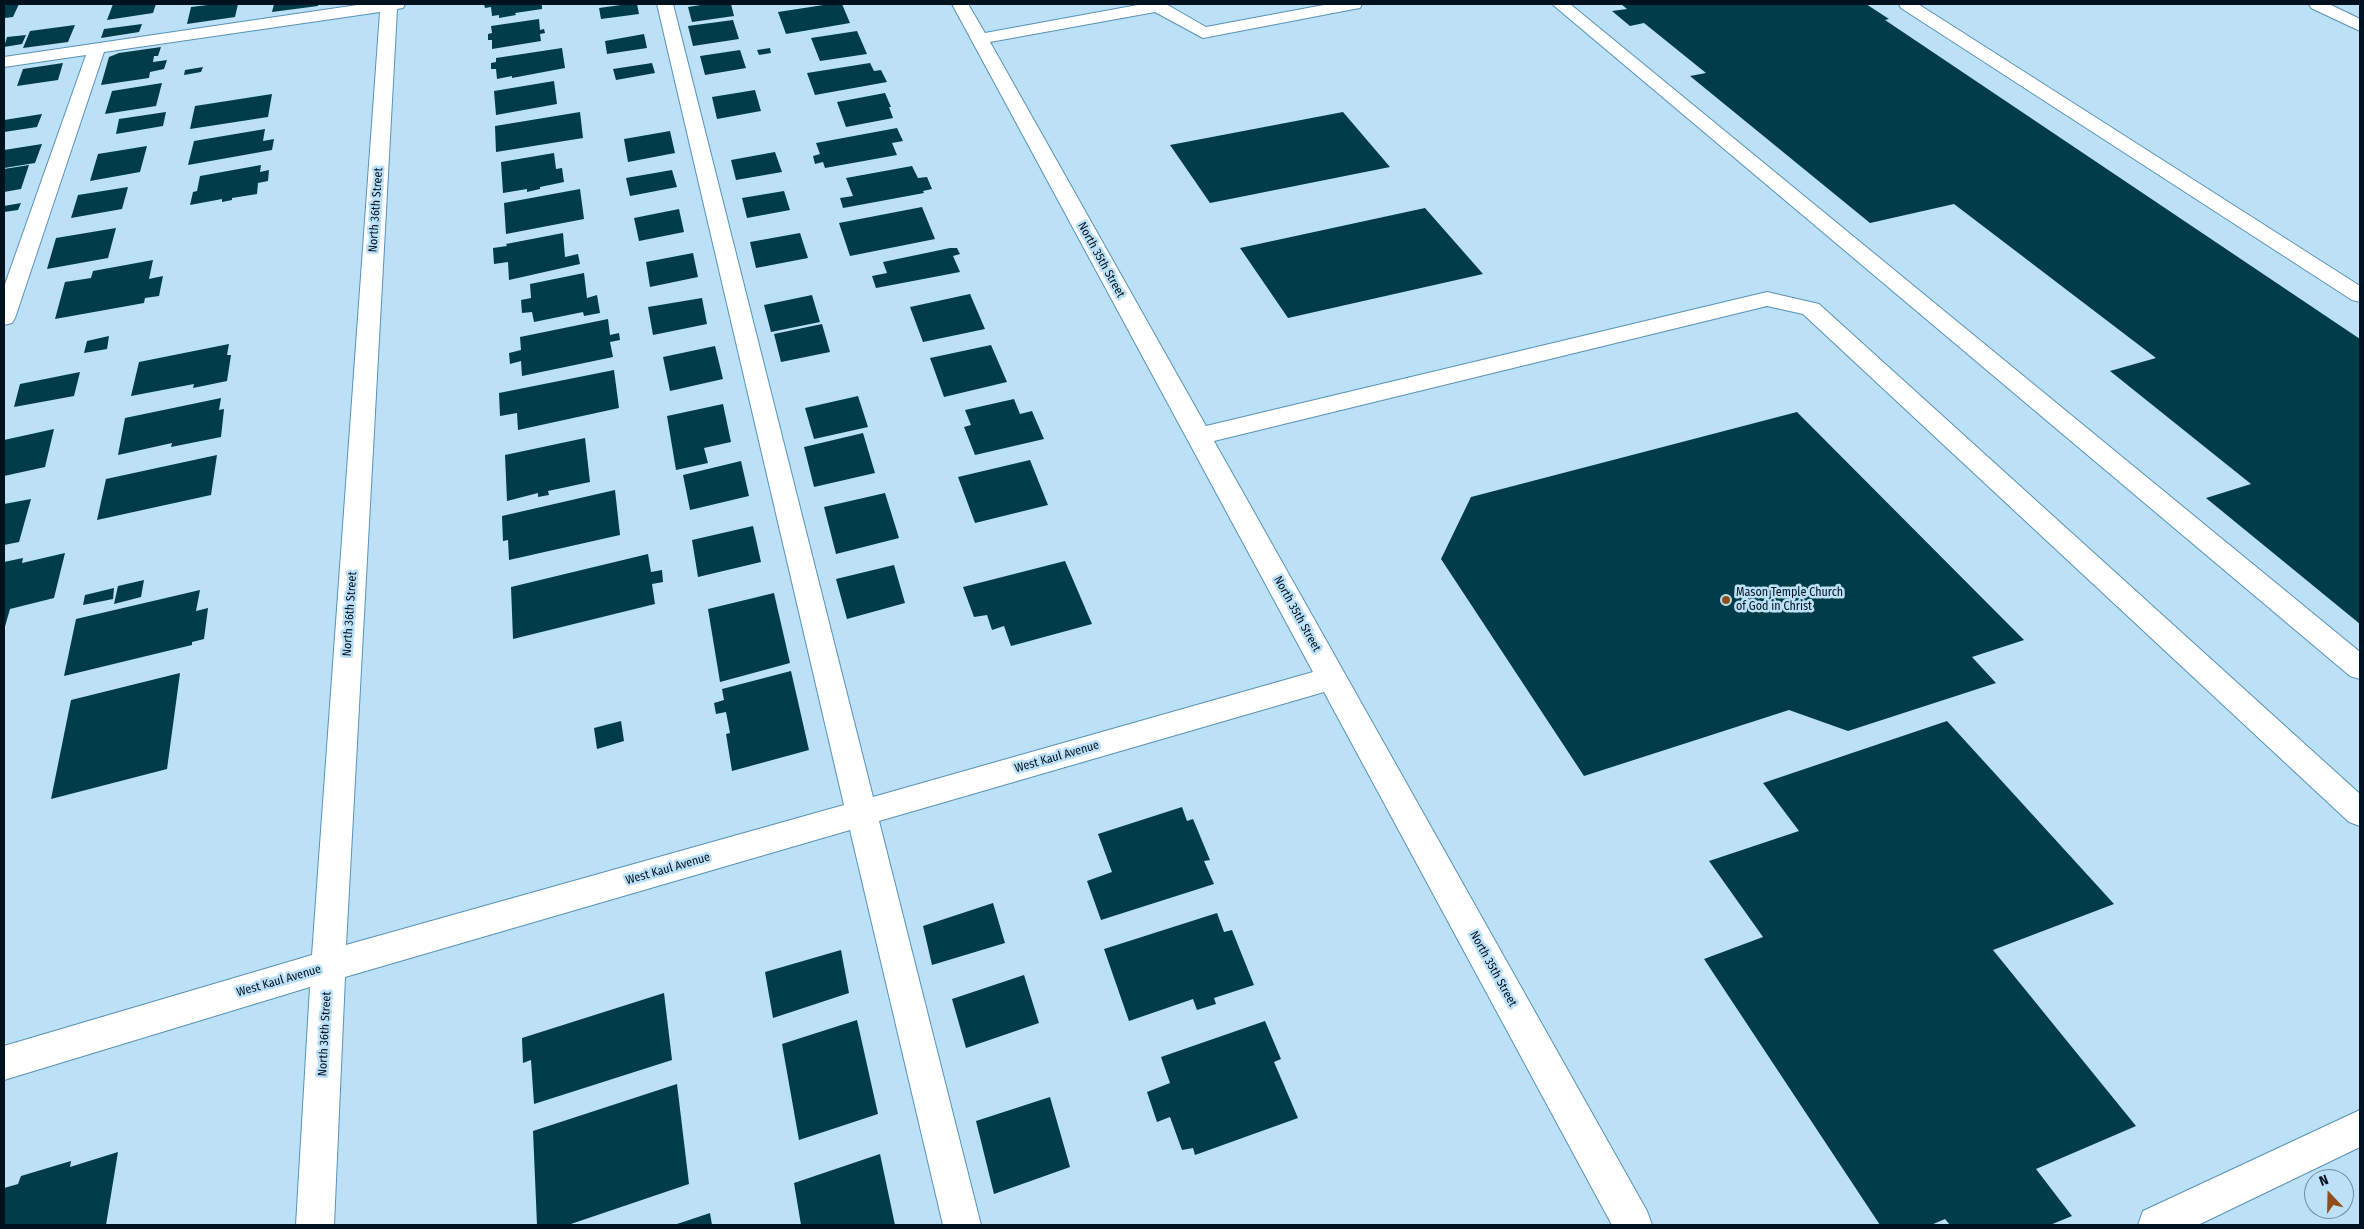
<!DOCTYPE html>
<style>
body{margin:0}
#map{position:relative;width:2364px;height:1229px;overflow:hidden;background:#bce0f6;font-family:"Fira Sans Condensed",sans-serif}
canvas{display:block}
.frame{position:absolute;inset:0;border:5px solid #00121f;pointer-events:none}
.north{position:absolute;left:2304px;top:1169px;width:50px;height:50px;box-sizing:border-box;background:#bce0f6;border:1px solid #718ea0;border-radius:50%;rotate:339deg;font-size:14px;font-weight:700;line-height:20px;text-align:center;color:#00121f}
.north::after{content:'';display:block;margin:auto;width:18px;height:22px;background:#8f4e19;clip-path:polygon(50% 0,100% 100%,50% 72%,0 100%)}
</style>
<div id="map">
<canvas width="2364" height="1229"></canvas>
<div class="frame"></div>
<div class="north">N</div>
</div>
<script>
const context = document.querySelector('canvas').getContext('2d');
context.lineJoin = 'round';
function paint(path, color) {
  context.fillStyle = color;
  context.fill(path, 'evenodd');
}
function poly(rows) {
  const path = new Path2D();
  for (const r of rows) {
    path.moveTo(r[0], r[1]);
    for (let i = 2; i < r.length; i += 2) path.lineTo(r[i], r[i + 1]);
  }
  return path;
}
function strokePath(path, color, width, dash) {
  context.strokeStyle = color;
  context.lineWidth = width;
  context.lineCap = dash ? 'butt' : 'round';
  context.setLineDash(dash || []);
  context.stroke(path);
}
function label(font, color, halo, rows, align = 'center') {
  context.font = font + ' "Fira Sans Condensed",sans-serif';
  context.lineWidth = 5;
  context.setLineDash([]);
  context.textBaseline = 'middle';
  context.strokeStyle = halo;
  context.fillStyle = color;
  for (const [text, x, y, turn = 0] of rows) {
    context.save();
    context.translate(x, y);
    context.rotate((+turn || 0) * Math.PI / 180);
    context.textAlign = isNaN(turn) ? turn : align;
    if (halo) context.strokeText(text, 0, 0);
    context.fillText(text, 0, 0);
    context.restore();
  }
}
const building = poly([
 [4,4,19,4,13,17,4,18],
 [113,4,156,4,153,13,107,20],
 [216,4,238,4,235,17,187,24,191,7],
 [274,4,318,4,318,6,272,12],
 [484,4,542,4,542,9,515,13,516,15,499,18,499,15,492,16,491,7,485,8],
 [628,4,637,4,639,14,601,19,599,8],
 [707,4,731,4,734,16,692,22,688,7],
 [830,4,842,4,850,23,786,34,778,12],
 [1621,4,1866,4,1889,19,1885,20,2360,339,2360,624,2206,498,2251,484,2110,371,2156,358,1954,204,1870,223,1690,76,1706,73,1644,23,1630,26,1612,11,1627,9],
 [539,19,540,30,544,29,545,33,540,34,541,41,492,49,492,40,488,40,488,34,492,33,491,26],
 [733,20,739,39,693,46,688,26],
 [142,24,139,32,101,38,104,29],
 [75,25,68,42,23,48,30,31],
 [857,31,867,54,820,61,811,38],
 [644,34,647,48,607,54,605,41],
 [26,35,22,44,4,47,7,37],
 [161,47,158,56,154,56,153,62,167,60,164,69,150,72,149,78,101,85,109,57,119,53],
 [562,48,565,68,512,78,512,76,497,79,496,69,491,69,491,63,496,62,496,58],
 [770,48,771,53,759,55,757,50],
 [740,50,746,68,705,75,700,56],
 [63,63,58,80,17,86,23,69],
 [652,63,655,73,616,80,613,69],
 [870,63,874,71,881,70,887,82,815,95,807,73],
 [203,67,201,72,184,75,185,70],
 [554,81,557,104,496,115,494,91],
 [162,83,156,106,105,114,112,91],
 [755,90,761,111,717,119,712,97],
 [885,93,891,107,889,107,893,118,846,127,837,102],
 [272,94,268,117,190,129,195,106],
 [166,112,163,126,116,134,119,119],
 [580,112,583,138,496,152,495,126],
 [1343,112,1390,167,1210,203,1170,145],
 [42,114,37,127,4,132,4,120],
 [897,128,903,141,892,143,897,155,825,168,823,162,815,164,813,156,820,154,816,143],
 [265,129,263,141,274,139,272,150,188,165,194,141],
 [670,131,675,153,628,162,624,139],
 [42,144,35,163,4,168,4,150],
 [147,146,140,172,90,181,98,154],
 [775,152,782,172,736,180,731,160],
 [554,153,556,169,562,168,564,182,540,187,540,189,527,192,527,189,503,193,501,162],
 [29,165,21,189,4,192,4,169],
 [261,165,260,172,269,170,268,181,258,183,257,194,232,198,232,200,222,202,222,199,190,205,193,192,197,191,200,176],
 [912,166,918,178,927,177,932,189,923,191,924,193,843,208,840,198,853,196,846,178],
 [672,170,677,187,630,196,626,178],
 [128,187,122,209,71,218,78,195],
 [580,189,584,219,506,234,504,203],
 [784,191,790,210,747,218,742,198],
 [21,203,18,210,4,212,4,206],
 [922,207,935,239,850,256,839,223],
 [1425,208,1483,274,1288,318,1240,248],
 [679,209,684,232,639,241,634,218],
 [116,228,108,258,47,269,56,238],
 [563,233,565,257,578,254,580,264,509,280,508,262,494,264,493,248,507,246,506,244],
 [800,233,808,258,756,268,750,242],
 [950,248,957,248,960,254,953,256,960,272,876,288,872,276,887,273,883,262],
 [693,253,698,277,650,287,646,262],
 [153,260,149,279,163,276,159,296,145,298,144,303,55,319,65,282,91,278,93,271],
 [584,273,587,298,597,295,600,313,584,316,583,312,534,322,532,312,522,313,521,300,531,298,530,284],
 [970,294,985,329,923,342,910,307],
 [812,295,820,322,771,332,764,305],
 [702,298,707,324,653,335,648,307],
 [608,319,610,335,619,333,620,340,610,342,613,357,522,376,521,361,510,364,509,353,521,350,520,337],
 [822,324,830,352,781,362,774,334],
 [109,336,107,349,84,353,87,341],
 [229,344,227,355,231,355,227,381,193,388,194,384,131,396,139,362],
 [991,345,1007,382,944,397,930,358],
 [715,346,723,379,670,391,663,357],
 [614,370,619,408,518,430,517,413,500,416,499,393],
 [80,372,74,396,14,407,20,384],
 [858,396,868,427,814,439,805,408],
 [221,398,219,410,224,409,221,437,171,447,172,443,118,455,125,418],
 [1014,399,1020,414,1032,411,1044,439,975,455,964,427,971,425,965,410],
 [723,404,731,442,704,448,708,463,676,470,667,416],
 [1797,412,2024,640,1972,657,1996,683,1848,731,1789,710,1584,776,1441,559,1471,497],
 [54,429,45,467,4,476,4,440],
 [863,433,875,473,814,487,804,447],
 [585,438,590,482,548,491,549,495,538,497,538,493,507,501,505,455],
 [217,455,211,495,97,520,106,479],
 [1030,460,1048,505,975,523,958,477],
 [741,461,749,496,690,510,683,475],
 [615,490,620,535,509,560,508,540,503,541,502,516],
 [885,493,899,538,836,554,824,507],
 [31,499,19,542,4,545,4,504],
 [753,526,761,562,698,577,692,540],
 [65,553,54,598,10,609,4,630,4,562,23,558,22,563],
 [648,554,651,572,662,570,663,582,652,584,655,604,513,639,511,587],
 [1065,561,1092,624,1011,646,1004,626,992,630,987,615,974,617,963,587],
 [894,565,905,603,847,619,836,579],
 [144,580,141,597,114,604,118,586],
 [114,588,113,599,83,605,85,595],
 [200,590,196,611,208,608,204,639,192,642,192,645,64,676,76,619],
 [774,593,790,663,720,682,708,609],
 [791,671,809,750,732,771,726,734,730,733,726,712,716,714,714,703,724,700,722,689],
 [180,673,167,769,51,799,71,700],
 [621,721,624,741,597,749,594,728],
 [1947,721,2114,904,1993,950,2136,1126,2036,1169,2072,1216,2050,1225,1950,1225,1945,1219,1931,1225,1880,1225,1704,959,1763,937,1709,861,1799,831,1763,783],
 [1182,807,1187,821,1193,819,1210,860,1204,861,1214,884,1101,920,1087,881,1112,872,1098,834],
 [993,903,1005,943,932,965,923,926],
 [1217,913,1224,932,1232,930,1254,985,1214,998,1216,1004,1197,1010,1193,999,1129,1021,1104,949],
 [841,950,849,993,773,1018,765,972],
 [1024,975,1039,1023,966,1048,952,999],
 [664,993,672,1060,534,1104,531,1060,523,1063,522,1038],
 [857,1020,878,1114,799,1140,782,1044],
 [1265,1021,1281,1059,1274,1062,1298,1118,1195,1155,1193,1148,1182,1150,1170,1117,1157,1122,1147,1092,1170,1083,1161,1057],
 [677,1084,689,1184,568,1225,537,1225,533,1131],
 [1050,1097,1070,1167,994,1194,976,1121],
 [118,1152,106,1225,4,1225,4,1188,18,1184,21,1176,71,1161,70,1167],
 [880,1154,895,1225,801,1225,794,1183],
 [710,1213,712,1225,674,1225]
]);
const minor = poly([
 [364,4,405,4,403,8,397,9,346,945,844,805,657,4,673,4,873,797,1313,672,952,4,968,4,985,33,1143,4,1166,4,1206,27,1329,4,1362,4,1360,8,1354,9,1203,38,1155,12,990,42,1206,426,1767,292,1819,304,2360,794,2360,826,2349,822,1803,314,1767,306,1214,441,1647,1211,1652,1225,1612,1225,1324,692,879,821,981,1225,943,1225,850,830,345,977,334,1225,296,1225,310,987,4,1080,4,1046,312,955,380,12,104,52,15,318,12,323,4,325,4,287,86,55,4,67,4,57,364,4],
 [1552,4,1570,4,2360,652,2360,679,2350,676,1552,4],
 [1899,4,1918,4,2360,286,2360,302,2352,300,1901,8,1899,4],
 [2309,4,2329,4,2360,19,2360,31,2311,8,2309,4],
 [2360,1110,2360,1147,2198,1225,2138,1225,2143,1211,2360,1110]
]);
const markers = [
 [1726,600,5,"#8f4e19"]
];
const streetNames = [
 ["North 36th Street",376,210,-86],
 ["North 35th Street",1101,260,61],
 ["North 36th Street",350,614,-86],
 ["North 35th Street",1297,614,61],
 ["West Kaul Avenue",1057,757,-16],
 ["West Kaul Avenue",668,869,-16],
 ["North 35th Street",1493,969,61],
 ["West Kaul Avenue",279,981,-16],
 ["North 36th Street",325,1034,-87]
];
const poiNames = [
 ["Mason Temple Church",1736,593],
 ["of God in Christ",1736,607]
];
paint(building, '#003d48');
strokePath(minor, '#5793b5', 2);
paint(minor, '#fff');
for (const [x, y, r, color] of markers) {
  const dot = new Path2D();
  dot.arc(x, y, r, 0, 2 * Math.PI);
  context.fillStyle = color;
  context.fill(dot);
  strokePath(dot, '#bce0f6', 2);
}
label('12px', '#00121f', '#bce0f6', streetNames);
label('12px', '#00121f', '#bce0f6', poiNames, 'left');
</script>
